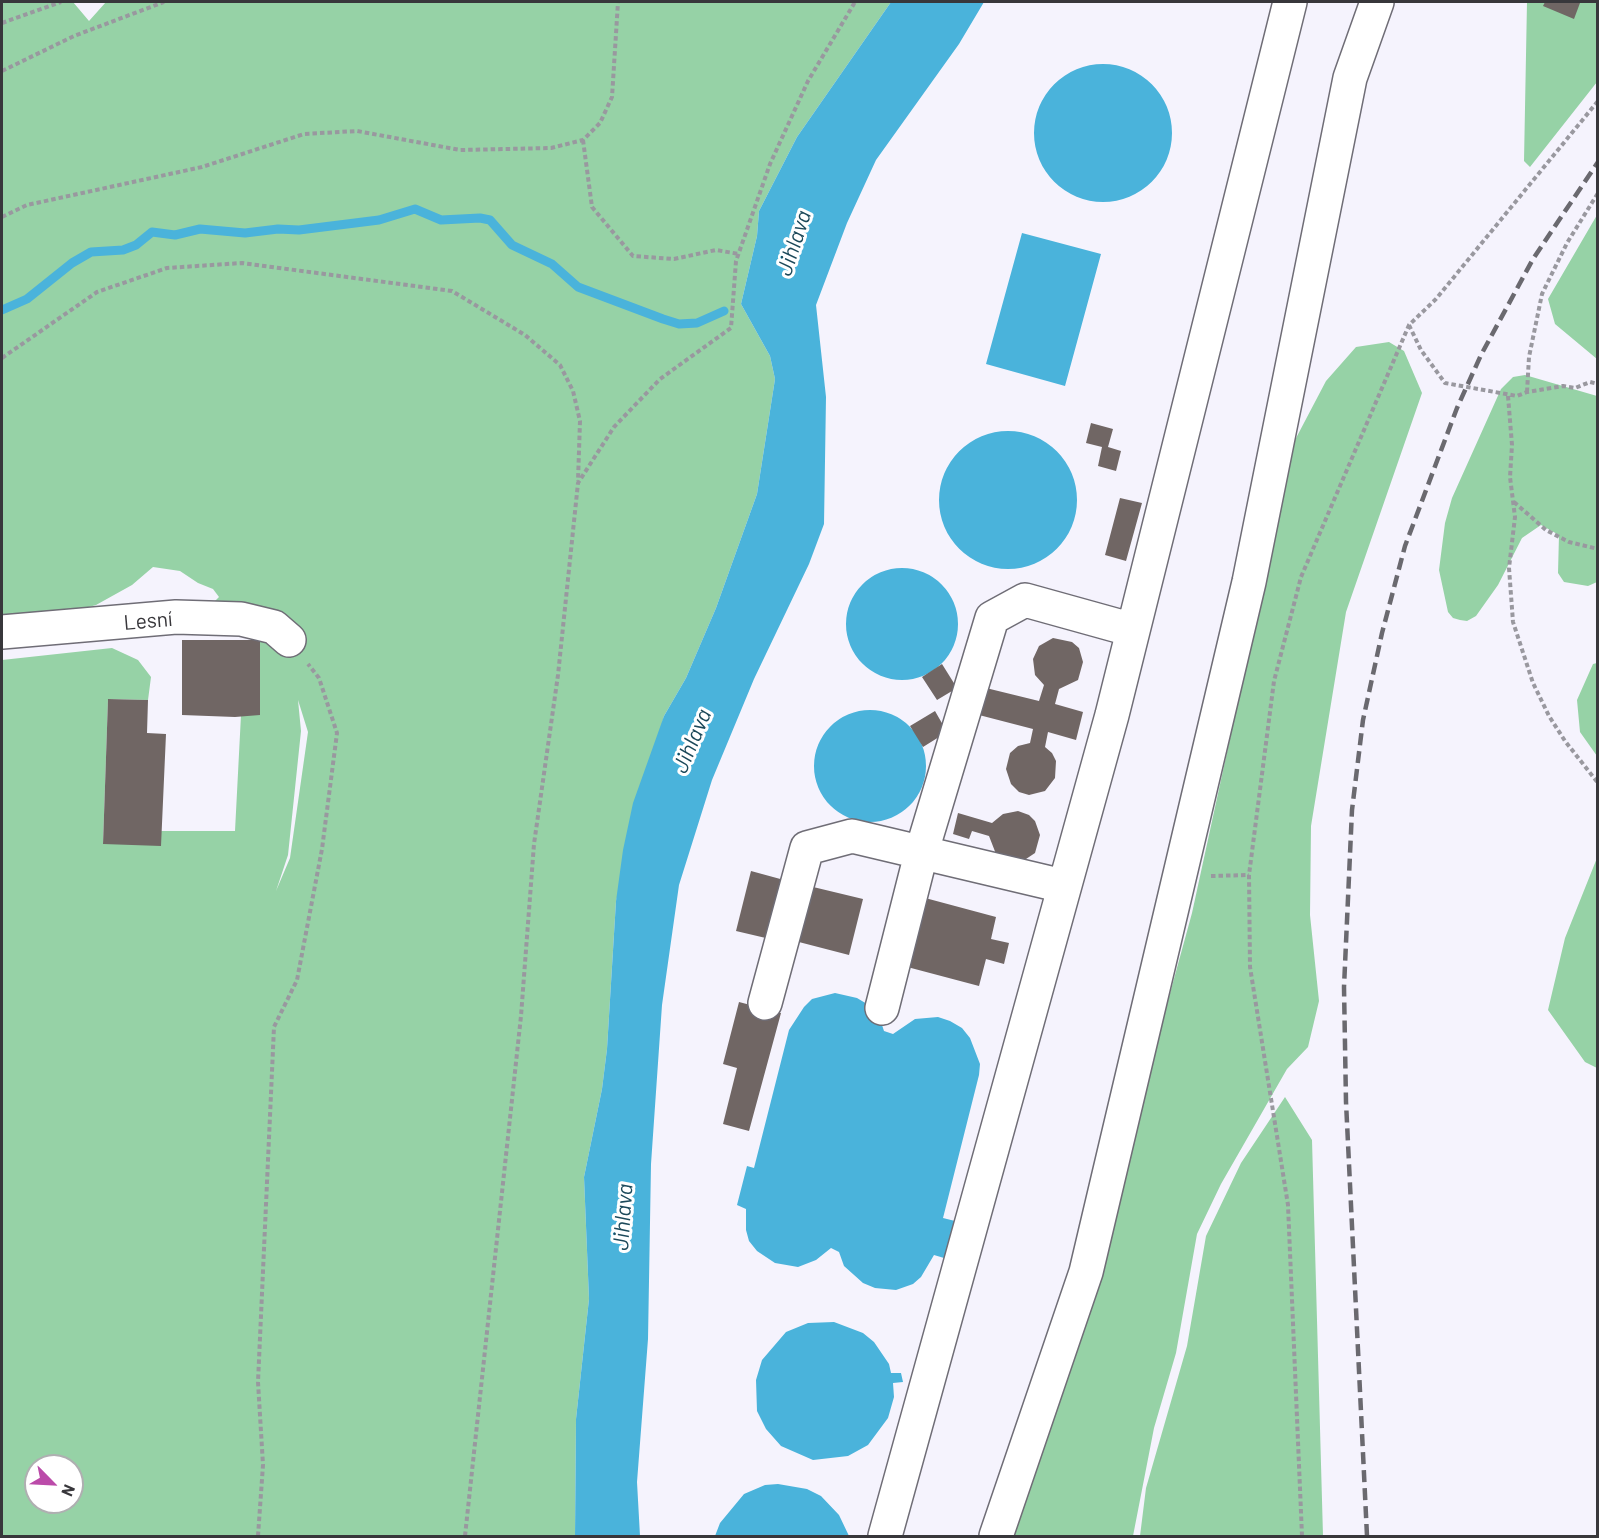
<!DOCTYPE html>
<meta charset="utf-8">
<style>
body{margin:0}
#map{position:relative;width:1599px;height:1538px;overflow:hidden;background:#f5f3fd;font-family:Barlow,sans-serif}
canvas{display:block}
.frame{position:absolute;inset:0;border:3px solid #38373b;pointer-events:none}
.north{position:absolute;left:24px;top:1454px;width:60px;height:60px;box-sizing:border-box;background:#fff;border:2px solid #afafb1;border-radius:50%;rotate:114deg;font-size:16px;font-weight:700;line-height:24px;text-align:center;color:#38373b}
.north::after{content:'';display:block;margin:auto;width:21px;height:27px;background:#bb4ba9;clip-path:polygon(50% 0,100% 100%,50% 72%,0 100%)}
</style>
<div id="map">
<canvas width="1599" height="1538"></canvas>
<div class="frame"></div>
<div class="north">N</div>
</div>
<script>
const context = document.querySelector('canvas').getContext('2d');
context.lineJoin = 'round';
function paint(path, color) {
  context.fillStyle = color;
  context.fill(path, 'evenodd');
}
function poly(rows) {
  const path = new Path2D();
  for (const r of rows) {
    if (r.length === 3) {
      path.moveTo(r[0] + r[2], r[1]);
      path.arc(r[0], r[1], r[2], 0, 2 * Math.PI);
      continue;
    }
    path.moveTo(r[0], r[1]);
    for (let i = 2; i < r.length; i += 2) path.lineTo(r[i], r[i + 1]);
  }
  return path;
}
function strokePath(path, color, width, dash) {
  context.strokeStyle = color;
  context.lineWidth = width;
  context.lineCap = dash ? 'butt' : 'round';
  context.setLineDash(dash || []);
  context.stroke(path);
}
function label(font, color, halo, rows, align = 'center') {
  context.font = font + ' Barlow,sans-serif';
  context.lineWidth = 6;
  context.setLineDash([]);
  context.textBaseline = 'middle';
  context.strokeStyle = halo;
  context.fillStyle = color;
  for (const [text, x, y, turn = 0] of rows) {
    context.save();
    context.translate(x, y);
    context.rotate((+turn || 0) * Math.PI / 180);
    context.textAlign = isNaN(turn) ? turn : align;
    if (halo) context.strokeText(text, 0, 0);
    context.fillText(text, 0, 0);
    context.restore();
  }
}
const green = poly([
 [2,2,73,2,89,21,106,2,891,2,797,137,759,211,757,236,741,304,770,356,775,379,757,494,716,608,686,678,664,716,616,901,607,1049,602,1089,584,1177,589,1299,576,1419,575,1536,2,1536,2,660,112,648,138,660,151,677,148,700,108,699,103,844,162,831,235,831,241,715,260,714,260,634,198,618,219,597,213,589,198,583,180,571,153,567,132,585,96,605,48,619,2,623],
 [298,700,308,732,290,858,276,891,288,855,301,731],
 [36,1466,72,1466,72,1502,36,1502],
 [1527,2,1597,2,1597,82,1530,167,1524,161],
 [1597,215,1597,359,1555,324,1548,299],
 [1389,342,1404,351,1422,393,1346,612,1311,826,1310,915,1319,1001,1308,1047,1287,1069,1221,1184,1197,1234,1176,1353,1154,1428,1133,1536,1011,1536,1120,1176,1192,913,1295,440,1326,381,1356,347],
 [1525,375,1597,396,1597,582,1588,586,1564,582,1558,573,1559,535,1541,525,1522,538,1498,585,1476,616,1467,621,1460,620,1453,618,1448,612,1439,570,1445,523,1452,498,1501,389,1513,377],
 [1597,663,1598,663,1597,756,1580,732,1577,700,1593,664],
 [1597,858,1597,1068,1585,1062,1548,1010,1565,938],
 [1285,1097,1312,1140,1323,1536,1140,1536,1146,1488,1187,1346,1206,1236,1241,1163]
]);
const water = poly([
 [891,2,984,2,959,44,876,160,847,223,816,305,826,397,824,524,809,564,754,679,712,780,679,885,662,1005,651,1164,648,1339,637,1482,640,1536,575,1536,576,1419,589,1299,584,1177,602,1089,607,1049,616,901,623,850,633,803,664,716,686,678,716,608,757,494,775,379,770,356,741,304,757,236,759,211,797,137],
 [1103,133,69],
 [1022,233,1101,254,1065,386,986,364],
 [1008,500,69],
 [902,624,56],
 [870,766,56],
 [835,993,857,998,872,1007,879,1016,884,1031,893,1034,915,1019,938,1017,950,1021,962,1028,970,1038,980,1064,979,1075,943,1218,955,1221,944,1258,934,1255,921,1277,913,1284,896,1290,875,1288,863,1283,844,1266,839,1252,831,1248,816,1260,798,1267,775,1263,757,1251,749,1241,746,1230,746,1209,737,1205,747,1166,754,1168,789,1030,804,1007,812,999],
 [834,1322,863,1333,874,1342,889,1364,891,1373,901,1373,903,1382,893,1383,894,1397,888,1418,868,1445,848,1456,813,1460,781,1446,766,1429,757,1411,756,1380,762,1360,786,1332,808,1323],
 [778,1484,807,1489,821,1496,839,1515,849,1536,715,1536,720,1523,744,1494,765,1485]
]);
const stream = poly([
 [2,310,27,299,72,263,91,252,123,250,136,245,152,232,175,235,200,229,245,233,278,229,299,230,379,220,415,209,441,220,480,218,490,220,512,245,552,264,578,287,663,319,679,324,697,323,724,311]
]);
const building = poly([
 [1545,2,1576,2,1580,3,1574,19,1543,6],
 [1091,423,1113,429,1108,447,1121,451,1116,471,1098,466,1102,447,1086,443],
 [1120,498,1142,503,1126,561,1105,555],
 [1053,638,1072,642,1079,648,1083,662,1078,680,1059,689,1055,704,1083,712,1076,740,1048,732,1045,747,1052,753,1056,761,1055,778,1045,791,1029,795,1019,792,1011,784,1006,769,1010,753,1018,746,1030,743,1033,729,979,715,986,688,1039,701,1044,685,1035,675,1033,659,1039,646],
 [182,640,260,640,260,715,235,717,182,715],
 [942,664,957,688,937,700,922,677],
 [108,699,148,700,147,733,166,734,161,846,103,844],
 [935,711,947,732,923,747,910,726],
 [1018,811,1029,815,1035,821,1040,835,1035,853,1023,861,996,854,989,836,972,831,969,839,953,834,958,813,992,823,1003,814],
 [751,871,784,880,770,939,736,931],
 [809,886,863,899,849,955,795,941],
 [914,895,996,917,991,939,1009,943,1004,964,986,959,979,986,896,964],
 [739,1002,781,1013,749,1131,723,1124,737,1068,723,1064]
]);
const path = poly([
 [2,23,61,2],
 [2,71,74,36,164,2],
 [583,140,592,207,633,256,674,259,716,250,739,254],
 [2,217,27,205,202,167,304,134,357,131,460,150,551,148,583,140,600,123,612,97,618,2],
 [1409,325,1421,350,1445,383,1517,396,1527,392,1563,386,1575,388,1590,382,1598,384],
 [2,358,97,292,167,268,242,263,452,291,525,335,560,365,573,391,580,421,578,481],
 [1527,392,1529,357,1542,294,1567,243,1598,193],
 [1508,396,1512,445,1510,477,1515,517,1509,568,1513,622,1533,683,1549,716,1565,741,1598,783],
 [1514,502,1546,530,1569,542,1598,549],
 [1211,876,1249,875],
 [258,1536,263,1465,258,1382,274,1027,297,980,322,849,337,733,319,678,308,664],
 [465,1536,521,1016,534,844,558,675,578,483,614,427,660,379,731,328,736,261,770,164,808,81,855,2],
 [1302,1536,1288,1205,1250,967,1249,875,1274,681,1301,577,1409,325,1436,299,1598,101]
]);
const minor = poly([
 [2,632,176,617,241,619,274,627,289,640],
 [765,1003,807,848,852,836,1063,886],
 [882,1008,921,854,992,618,1025,600,1133,630],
 [885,1536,1112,715,1290,2],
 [996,1536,1086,1272,1249,582,1350,78,1377,2]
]);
const rail = poly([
 [1367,1536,1346,1102,1344,987,1352,810,1363,720,1382,633,1405,546,1457,408,1481,355,1533,259,1598,162]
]);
const streetNames = [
 ["Lesní",148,621,-5]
];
const waterNames = [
 ["Jihlava",794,243,-72],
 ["Jihlava",692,741,-67],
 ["Jihlava",623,1217,-86]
];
paint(green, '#96d2a6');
paint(water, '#4ab3db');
strokePath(stream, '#4ab3db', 9);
paint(building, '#706664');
strokePath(minor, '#6f6d76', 36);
strokePath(path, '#99989f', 4, [4.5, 3]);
strokePath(minor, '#fff', 33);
strokePath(rail, '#6a696f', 4.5, [12, 6]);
label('21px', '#38373b', '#fff', streetNames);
label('italic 22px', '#1c495a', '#fff', waterNames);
</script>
